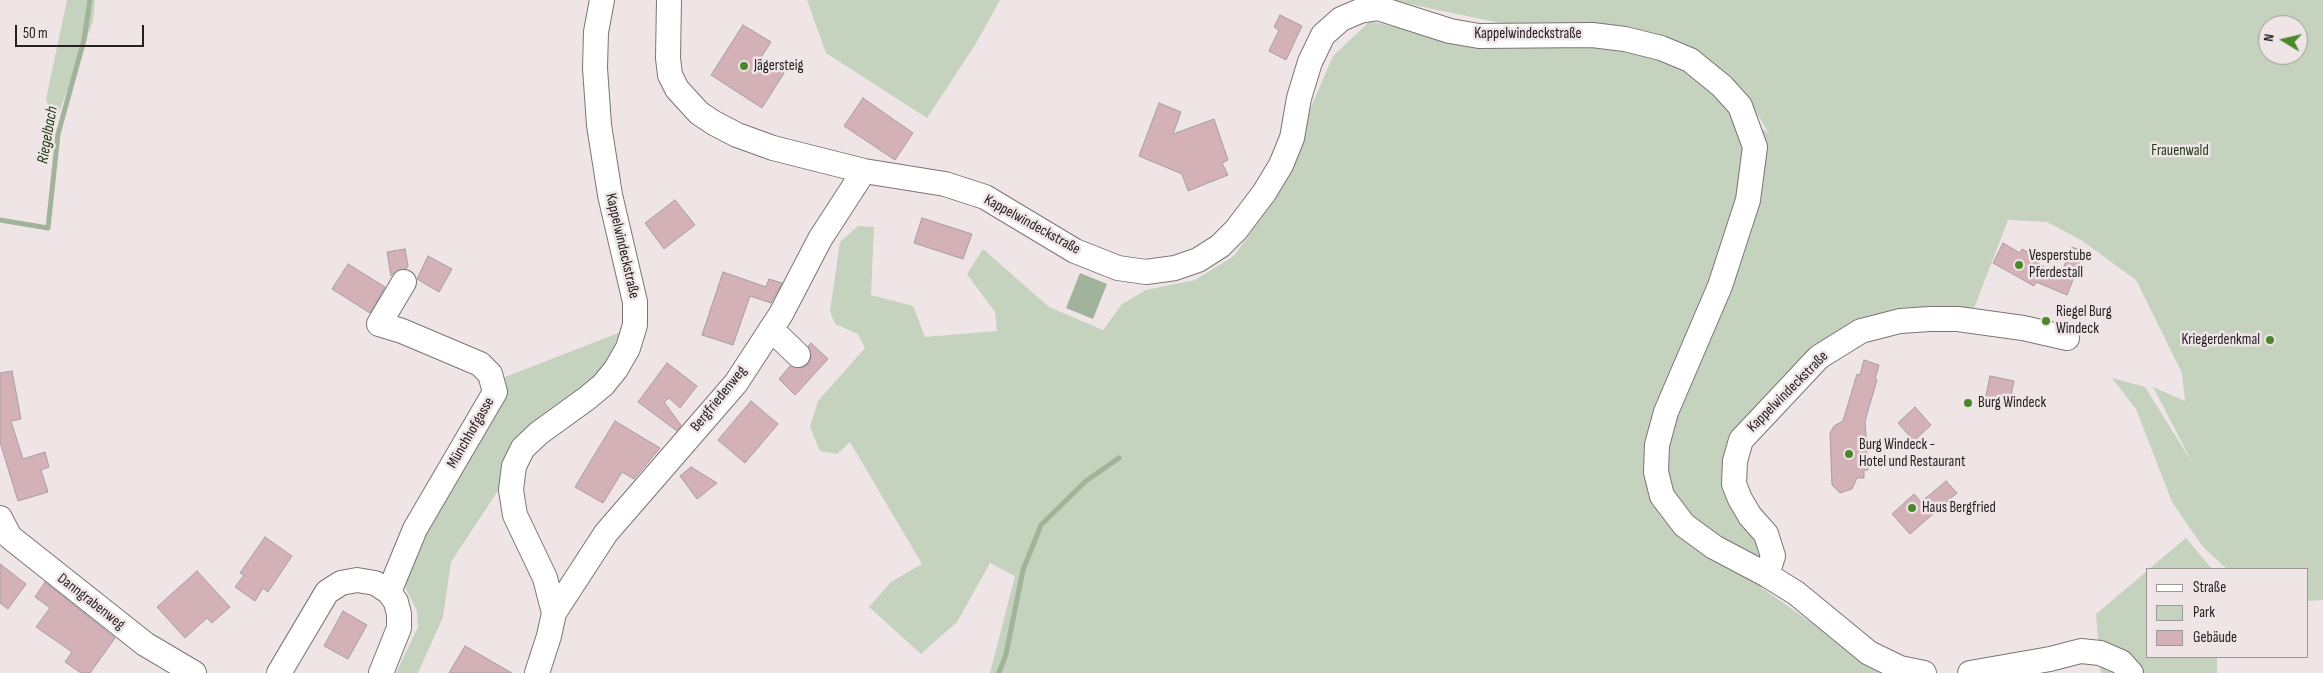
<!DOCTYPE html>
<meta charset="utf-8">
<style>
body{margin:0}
#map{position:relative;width:2323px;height:673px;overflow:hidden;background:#efe5e7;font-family:"Sofia Sans Condensed",sans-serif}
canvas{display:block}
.legend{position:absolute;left:2146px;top:568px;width:162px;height:90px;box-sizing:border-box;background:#efe5e7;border:1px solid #9e9798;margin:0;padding:6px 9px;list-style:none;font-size:15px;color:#252122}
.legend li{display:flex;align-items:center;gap:10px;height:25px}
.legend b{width:25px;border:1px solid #9e9798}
.north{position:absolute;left:2258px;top:15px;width:50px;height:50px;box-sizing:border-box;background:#efe5e7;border:1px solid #9e9798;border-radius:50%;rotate:279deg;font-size:14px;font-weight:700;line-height:20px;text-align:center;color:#252122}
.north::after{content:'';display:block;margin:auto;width:18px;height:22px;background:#48882a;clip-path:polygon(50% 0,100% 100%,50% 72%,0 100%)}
.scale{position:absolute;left:15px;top:25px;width:129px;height:22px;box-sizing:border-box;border:2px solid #252122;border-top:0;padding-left:6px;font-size:15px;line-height:18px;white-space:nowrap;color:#252122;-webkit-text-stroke:4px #efe5e7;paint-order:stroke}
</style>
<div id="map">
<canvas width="2323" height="673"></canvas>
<ul class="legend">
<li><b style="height:6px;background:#fff"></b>Straße</li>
<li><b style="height:14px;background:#c4d2be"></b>Park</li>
<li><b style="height:14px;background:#d4b1b6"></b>Gebäude</li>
</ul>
<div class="north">N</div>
<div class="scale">50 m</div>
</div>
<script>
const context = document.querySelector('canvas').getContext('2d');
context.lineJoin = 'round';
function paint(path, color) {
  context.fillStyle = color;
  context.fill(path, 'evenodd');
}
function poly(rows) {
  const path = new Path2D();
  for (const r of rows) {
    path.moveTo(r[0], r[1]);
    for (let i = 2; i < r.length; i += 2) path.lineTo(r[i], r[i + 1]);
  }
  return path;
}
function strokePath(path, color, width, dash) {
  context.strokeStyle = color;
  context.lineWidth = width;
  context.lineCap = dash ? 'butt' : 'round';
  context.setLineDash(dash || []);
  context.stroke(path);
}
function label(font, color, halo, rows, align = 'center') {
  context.font = font + ' "Sofia Sans Condensed",sans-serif';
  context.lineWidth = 5;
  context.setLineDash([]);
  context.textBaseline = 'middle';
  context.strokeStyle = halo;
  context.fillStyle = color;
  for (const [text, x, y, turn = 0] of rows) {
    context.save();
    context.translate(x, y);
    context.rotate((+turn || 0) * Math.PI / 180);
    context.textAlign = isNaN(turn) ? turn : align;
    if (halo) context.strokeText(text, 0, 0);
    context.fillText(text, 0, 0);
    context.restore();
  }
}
const green = poly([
 [67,0,95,0,93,21,58,115,50,111,46,99],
 [807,0,1000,0,975,45,927,118,826,53],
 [1389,0,2323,0,2323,600,2307,601,2307,569,2227,569,2203,547,2172,502,2136,409,2112,378,2145,387,2193,464,2153,387,2185,401,2182,373,2136,280,2081,240,2047,222,2008,220,1971,316,1857,328,1729,460,1761,537,1766,568,1762,588,1883,673,990,673,1015,576,990,563,957,622,921,654,869,607,891,582,922,564,850,442,837,454,820,451,810,427,818,401,865,348,858,334,835,324,830,311,840,242,858,226,874,227,871,295,913,306,925,337,997,331,995,312,967,274,983,249,1049,307,1103,330,1122,304,1146,290,1195,280,1234,256,1267,209,1333,56,1370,21,1443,39,1603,43,1655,56,1703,80,1769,134,1743,89,1673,44,1511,25],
 [2268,25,2298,25,2298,55,2268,55],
 [626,330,612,360,505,480,451,562,443,617,418,673,396,673,418,627,417,611,405,587,421,532,495,381],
 [2186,538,2212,569,2149,569],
 [2147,571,2147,657,2217,657,2217,673,2101,673,2096,614]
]);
const water = poly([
 [1080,273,1107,284,1093,319,1066,308]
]);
const stream = poly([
 [0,220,48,228,58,134,84,40,90,0],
 [999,673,1006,654,1023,570,1041,525,1086,481,1119,458]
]);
const building = poly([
 [1280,15,1302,26,1286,60,1269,51,1279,30,1274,27,1280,15],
 [743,25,771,42,760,59,784,73,762,108,711,75,743,25],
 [863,98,913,133,895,160,844,126,863,98],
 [1159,103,1181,112,1173,134,1214,119,1228,160,1222,163,1228,175,1188,191,1182,174,1139,156,1159,103],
 [675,200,695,225,664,249,645,223,675,200],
 [922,218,972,234,963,259,914,243,922,218],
 [2003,243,2020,253,2022,249,2038,258,2036,262,2060,276,2072,247,2084,252,2067,295,2036,282,2034,286,1993,263,2003,243],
 [405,249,408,266,406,269,397,270,391,276,387,252,405,249],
 [428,256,452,269,439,292,417,279,428,256],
 [348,264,385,287,370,313,332,289,348,264],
 [723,272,766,287,769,279,782,283,771,303,750,296,733,345,702,335,723,272],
 [811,343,828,359,795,395,779,379,790,366,801,368,808,364,811,358,808,346,811,343],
 [1864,360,1879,365,1875,379,1877,380,1865,421,1868,470,1864,470,1864,478,1857,478,1852,489,1840,493,1832,485,1830,433,1834,426,1843,421,1857,374,1860,375,1864,360],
 [667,363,697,386,680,408,669,398,664,402,681,425,677,431,638,402,667,363],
 [12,371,21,419,11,421,23,459,45,452,49,467,41,470,48,492,18,501,0,442,0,373,12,371],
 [1990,376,2014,381,2009,406,1985,400,1990,376],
 [751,401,778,424,745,463,718,440,751,401],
 [1915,407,1931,425,1914,441,1898,423,1915,407],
 [615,421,660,448,634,479,622,472,603,503,575,487,615,421],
 [691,467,717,483,697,499,680,476,691,467],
 [1946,481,1957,493,1910,534,1892,514,1914,494,1921,502,1946,481],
 [265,537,292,556,268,592,263,588,255,601,235,587,244,575,240,573,265,537],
 [0,564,26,584,8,609,0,603,0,564],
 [197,571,230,607,212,623,207,618,185,638,157,607,197,571],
 [45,582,115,638,90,673,81,673,65,662,72,652,36,627,50,608,35,597,45,582],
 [343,611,367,625,348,659,324,646,343,611],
 [465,646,512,673,449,673,465,646]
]);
const minor = poly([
 [669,0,668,58,670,75,677,89,699,113,714,123,737,135,773,148,864,171,945,184,985,197,1075,251,1118,268,1146,272,1175,268,1198,260,1220,246,1236,230,1264,193,1281,165,1292,138,1299,98,1310,62,1323,35,1341,19,1360,11,1378,8,1450,31,1479,36,1592,35,1625,39,1661,48,1690,60,1722,86,1740,106,1755,147,1748,200,1720,286,1666,412,1657,445,1656,472,1662,496,1684,525,1714,547,1767,575,1796,593,1869,653,1900,668,1924,673],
 [771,329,798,355],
 [0,518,10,537,145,644,194,673],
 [1767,575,1773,556,1766,534,1750,516,1740,499,1734,484,1735,461,1741,440,1819,357,1861,331,1900,321,1930,319,1958,319,2023,328,2067,338],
 [389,592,415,529,495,392,490,374,480,364,402,331,379,324,404,282],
 [554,613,606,533,736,383,781,314,820,239,864,171],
 [279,673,327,592,341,583,357,580,375,583,389,592,396,602,399,614,399,628,381,673],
 [537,673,549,636,554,613,545,578,515,515,511,490,514,466,523,448,539,433,586,399,603,385,616,369,628,348,635,325,635,302,610,195,599,125,595,68,596,32,602,0],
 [1970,673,2050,659,2081,651,2100,653,2121,662,2131,673]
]);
const markers = [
 [744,66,5,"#48882a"],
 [2019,265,5,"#48882a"],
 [2046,321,5,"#48882a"],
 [2270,340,5,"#48882a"],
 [1968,403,5,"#48882a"],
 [1849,454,5,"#48882a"],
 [1912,508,5,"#48882a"]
];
const streetNames = [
 ["Kappelwindeckstraße",1528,34],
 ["Kappelwindeckstraße",1032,225,29],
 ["Kappelwindeckstraße",622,246,77],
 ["Kappelwindeckstraße",1788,392,-45],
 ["Bergfriedenweg",719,399,-51],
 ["Münchhofgasse",471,433,-60],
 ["Danngrabenweg",91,602,38]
];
const poiNames = [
 ["Jägersteig",754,66],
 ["Vesperstube",2029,256],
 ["Pferdestall",2029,273],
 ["Riegel Burg",2056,312],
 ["Windeck",2056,329],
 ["Kriegerdenkmal",2260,340,"right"],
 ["Burg Windeck",1978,403],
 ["Burg Windeck -",1859,445],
 ["Hotel und Restaurant",1859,462],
 ["Haus Bergfried",1922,508]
];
const parkNames = [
 ["Frauenwald",2180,151]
];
const waterNames = [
 ["Riegelbach",48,135,-80]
];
paint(green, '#c4d2be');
paint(water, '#a1b39a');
strokePath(stream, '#a1b39a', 5);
paint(building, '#d4b1b6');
strokePath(building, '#a79e9f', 1);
strokePath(minor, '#7c7475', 26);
strokePath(minor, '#fff', 24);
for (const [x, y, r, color] of markers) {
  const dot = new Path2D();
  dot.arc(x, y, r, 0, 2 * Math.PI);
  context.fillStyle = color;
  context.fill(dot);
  strokePath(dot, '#efe5e7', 2);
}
label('15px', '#252122', '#efe5e7', streetNames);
label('15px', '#252122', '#efe5e7', poiNames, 'left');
label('15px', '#203b15', '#efe5e7', parkNames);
label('italic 16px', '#19340d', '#efe5e7', waterNames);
</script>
